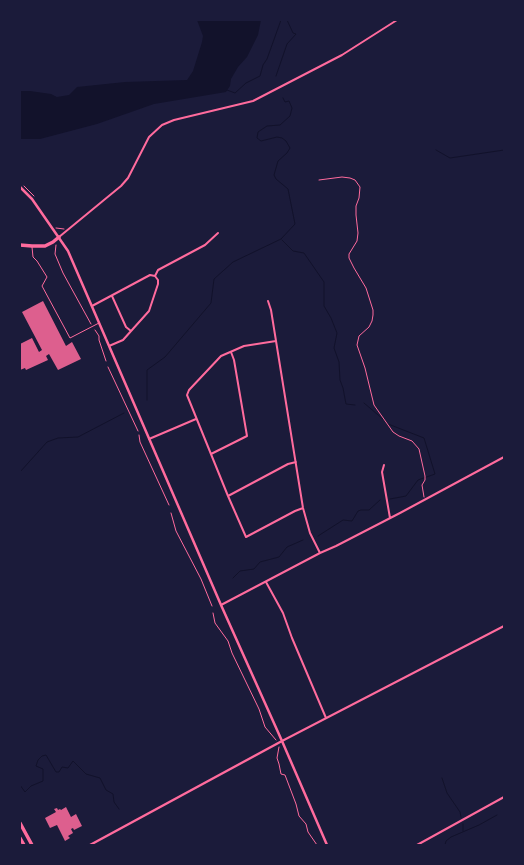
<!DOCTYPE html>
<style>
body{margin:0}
#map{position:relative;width:524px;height:865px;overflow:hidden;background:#1b1b3a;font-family:Karla,sans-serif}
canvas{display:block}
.frame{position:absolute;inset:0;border:21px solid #1b1b3a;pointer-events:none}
</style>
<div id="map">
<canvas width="524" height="865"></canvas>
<div class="frame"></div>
</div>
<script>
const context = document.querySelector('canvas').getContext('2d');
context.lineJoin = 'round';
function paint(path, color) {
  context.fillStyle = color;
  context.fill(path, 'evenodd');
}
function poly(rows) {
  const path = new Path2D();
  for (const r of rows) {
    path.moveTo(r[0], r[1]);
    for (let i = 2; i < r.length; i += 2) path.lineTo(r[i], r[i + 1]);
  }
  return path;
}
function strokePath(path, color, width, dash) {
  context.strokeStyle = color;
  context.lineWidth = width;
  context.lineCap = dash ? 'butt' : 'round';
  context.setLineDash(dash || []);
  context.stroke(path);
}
const water = poly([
 [197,20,261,20,258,35,247,57,238,67,231,79,230,86,226,92,154,104,97,124,40,139,20,139,20,91,30,91,51,94,57,97,69,95,77,87,125,82,187,80,193,71,202,42,203,36]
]);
const stream = poly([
 [276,76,287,44,296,34,293,33,287,20],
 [227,90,235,93,246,83,260,76,263,65,267,59,281,20],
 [436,150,450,158,504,150],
 [282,240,293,251,304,253,324,282,324,306,331,318,337,333,334,348,339,362,340,380,343,388,346,404,355,405],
 [147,400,147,370,165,357,211,303,214,279,233,262,281,239,295,224,288,189,276,179,274,175,278,161,287,153,290,148,286,141,282,138,277,137,261,141,257,138,258,132,267,126,280,125,290,116,292,108,289,101,285,102,283,98],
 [364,403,384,420],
 [388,424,424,438,435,474,418,480,406,496,390,499],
 [20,472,47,442,58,438,78,437,124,413],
 [318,536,343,520,352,521,358,511,361,510,369,510,380,500],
 [233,578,240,571,254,569,260,562,279,557,287,547,303,540],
 [442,778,447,793,460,812,461,817],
 [20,785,25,792,31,786,43,781,43,769,36,766,38,760,42,756,46,755,56,772,59,772,62,767,68,768,73,761,86,774,100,778,106,790,113,794,114,802,119,809],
 [463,824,463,831],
 [445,845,446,841,451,837,479,825,497,815]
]);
const building = poly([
 [43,301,66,346,72,342,81,359,58,370,49,354,46,356,48,360,26,370,25,368,20,370,20,344,32,338,39,352,42,350,22,312],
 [66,807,71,817,76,814,82,826,74,830,73,828,71,829,73,833,68,836,70,838,65,841,57,825,50,828,45,818,56,812,54,809,57,808,58,810,60,809,61,810]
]);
const path = poly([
 [319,180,342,177,350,178,355,180,360,187,359,198,356,206,356,215,358,233,357,241,349,254,349,258,354,268,366,288,373,310,373,315,372,321,369,327,359,336,357,345,365,368,374,405,393,432,399,436,412,441,419,449,425,476,425,480,422,485,424,497],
 [24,186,34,196],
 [56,228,64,229],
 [56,245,55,254,63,273,91,324],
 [95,330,99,336,99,340,106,361],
 [108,367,138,431],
 [139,435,140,442,169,505],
 [171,513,176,531,201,579,212,606],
 [213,613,215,623,228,641,232,653,259,709,265,727,276,740],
 [279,747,277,758,279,764,281,774,285,775,296,804,299,816,306,824,308,832,317,845]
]);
const service = poly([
 [32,247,33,257,37,261,47,277,42,286,70,338,99,323]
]);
const minor = poly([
 [59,237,121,186,128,178,149,137,162,125,174,120,253,101,342,55,397,20],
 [155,276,158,270,205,245,218,233],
 [112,296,126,327,131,331],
 [268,301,271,310,303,508,310,533,320,553],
 [92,306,150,275,155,276,158,280,158,284,149,311,123,340,109,346],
 [276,341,244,346,221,356,189,390,187,395,228,496,246,537,295,511,303,508],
 [149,439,196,419],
 [211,454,247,436,234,360,231,352],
 [384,465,382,472,390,518],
 [228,496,288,464,296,462],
 [266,582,283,613,292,638,326,718],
 [221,605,320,553,336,546,400,513,504,457],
 [282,741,504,626],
 [417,845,504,797]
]);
const tertiary = poly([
 [20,187,32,199,68,251,221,605,282,741,327,845],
 [90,845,282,741]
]);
const trunk = poly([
 [20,245,32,246,45,246,53,242,59,237],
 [20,823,32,845],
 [20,838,24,845]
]);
paint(water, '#12122b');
strokePath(stream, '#12122b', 1);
paint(building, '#dd5f8e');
strokePath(path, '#ff6b9d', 1);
strokePath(service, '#ff6b9d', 1);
strokePath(minor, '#ff6b9d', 2);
strokePath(tertiary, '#ff6b9d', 2.5);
strokePath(trunk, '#ff6b9d', 3.5);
</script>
